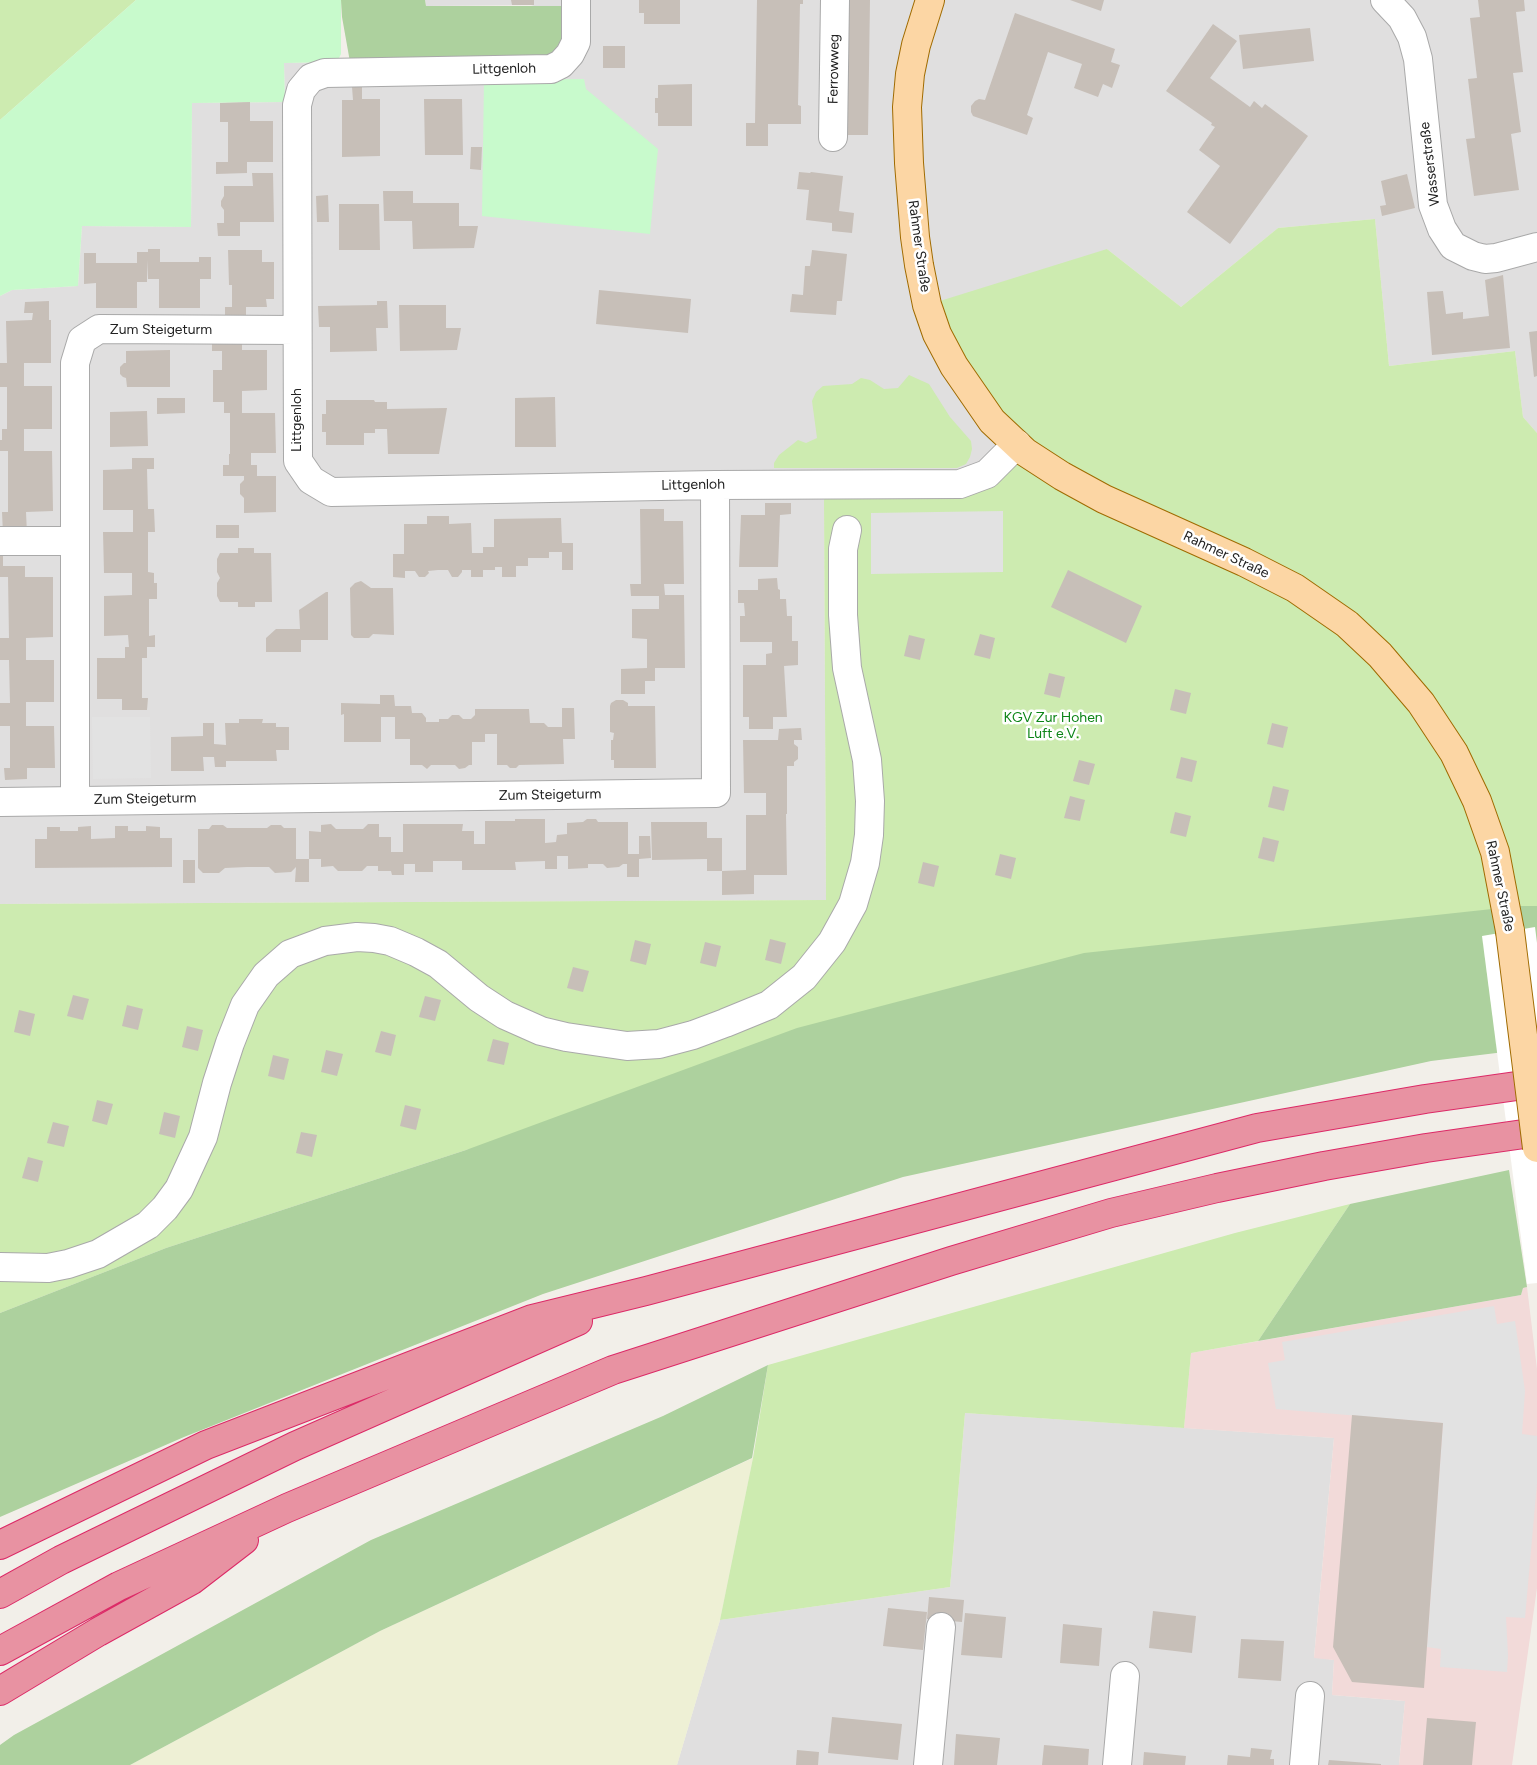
<!DOCTYPE html>
<meta charset="utf-8">
<style>
body{margin:0}
canvas{display:block;background:#f2efe9}
</style>
<canvas width="1537" height="1765"></canvas>
<script>
const context = document.querySelector('canvas').getContext('2d');
context.lineJoin = 'round';
function paint(path, color) {
  context.fillStyle = color;
  context.fill(path, 'evenodd');
}
function poly(rows) {
  const path = new Path2D();
  for (const r of rows) {
    path.moveTo(r[0], r[1]);
    for (let i = 2; i < r.length; i += 2) path.lineTo(r[i], r[i + 1]);
  }
  return path;
}
function strokePath(path, color, width, dash) {
  context.strokeStyle = color;
  context.lineWidth = width;
  context.lineCap = dash ? 'butt' : 'round';
  context.setLineDash(dash || []);
  context.stroke(path);
}
function label(font, color, halo, rows, align = 'center') {
  context.font = font + ' Figtree,sans-serif';
  context.lineWidth = 5;
  context.setLineDash([]);
  context.textBaseline = 'middle';
  context.strokeStyle = halo;
  context.fillStyle = color;
  for (const [text, x, y, turn = 0] of rows) {
    context.save();
    context.translate(x, y);
    context.rotate((+turn || 0) * Math.PI / 180);
    context.textAlign = isNaN(turn) ? turn : align;
    if (halo) context.strokeText(text, 0, 0);
    context.fillText(text, 0, 0);
    context.restore();
  }
}
const residential = poly([
 [425,0,1537,0,1537,433,1523,417,1515,351,1389,366,1375,219,1278,228,1181,307,1107,249,1017,444,987,474,824,501,826,900,0,904,0,296,12,290,78,286,82,226,191,227,192,103,285,102,284,63,350,62,534,5,426,6],
 [965,1413,1334,1438,1314,1657,1334,1660,1332,1695,1405,1701,1399,1765,677,1765,720,1620,950,1587]
]);
const commercial = poly([
 [1527,1287,1537,1369,1537,1588,1512,1765,1399,1765,1405,1701,1332,1695,1334,1660,1314,1658,1334,1438,1184,1428,1191,1353,1521,1295,1523,1288]
]);
const farmland = poly([
 [753,1458,720,1620,677,1765,130,1765,380,1631]
]);
const grass = poly([
 [0,0,136,0,0,120],
 [1375,219,1389,366,1515,351,1523,417,1537,433,1537,906,1507,907,466,1150,166,1248,0,1313,0,904,826,900,824,501,825,484,960,484,1017,448,927,305,1107,249,1181,307,1278,228],
 [909,375,929,384,950,417,971,441,972,449,970,457,966,464,957,468,774,468,774,463,779,455,798,440,806,443,817,438,812,401,816,392,823,386,852,384,861,378,870,380,884,389,898,388],
 [1350,1204,1258,1341,1191,1353,1184,1428,965,1413,950,1587,720,1620,753,1458,768,1365,1235,1233]
]);
const forest = poly([
 [341,0,425,0,426,6,564,6,562,41,556,52,547,57,350,62,342,17],
 [1520,906,1537,906,1537,1048,1431,1061,903,1177,543,1294,184,1437,0,1517,0,1313,166,1248,466,1150,797,1028,1084,953],
 [1509,1170,1527,1287,1523,1288,1521,1295,1258,1341,1350,1204],
 [768,1365,752,1458,380,1631,130,1765,0,1765,0,1745,14,1735,371,1540,663,1416]
]);
const park = poly([
 [136,0,341,0,341,54,337,62,284,63,285,102,192,103,191,227,82,226,78,286,12,290,0,296,0,120],
 [584,79,586,89,658,149,650,234,482,216,484,80]
]);
const parking = poly([
 [1003,511,1003,572,871,574,871,513],
 [92,717,150,717,151,778,93,779],
 [1494,1306,1497,1324,1515,1321,1525,1391,1522,1434,1537,1436,1537,1483,1525,1618,1506,1617,1508,1655,1507,1672,1440,1667,1441,1649,1427,1647,1443,1423,1276,1409,1268,1363,1285,1360,1282,1342]
]);
const pier = poly([
 [1535,927,1537,943,1537,1283,1527,1284,1482,936]
]);
const building = poly([
 [511,0,534,0,534,5,512,5],
 [639,0,680,0,680,24,644,24,644,13,639,13],
 [757,0,803,0,803,4,800,4,798,105,801,106,801,124,768,124,768,146,746,146,746,123,755,123],
 [848,0,870,0,868,135,845,135],
 [1070,0,1104,0,1101,11],
 [1478,0,1524,0,1525,11,1516,12,1523,72,1513,73,1521,132,1511,134,1519,190,1474,196,1466,139,1475,138,1468,79,1477,78,1470,18,1480,17],
 [1015,13,1115,49,1111,62,1120,65,1112,88,1103,84,1098,97,1074,88,1082,64,1048,52,1027,115,1033,118,1027,135,973,116,971,112,971,106,975,101,979,99,985,100],
 [1213,24,1237,41,1210,78,1250,107,1254,101,1262,108,1265,104,1308,136,1230,244,1187,212,1220,166,1199,150,1215,127,1211,125,1212,123,1166,91],
 [1310,28,1314,61,1243,69,1239,35],
 [603,46,625,46,625,68,603,68],
 [692,84,692,126,658,126,658,113,655,113,655,98,658,98,658,85],
 [362,86,362,99,380,99,380,156,342,157,342,100,353,100,352,87],
 [424,99,462,99,463,155,425,155],
 [250,102,250,121,273,121,273,162,247,162,247,173,216,174,216,162,228,162,228,122,220,122,220,103],
 [471,147,482,147,481,170,470,169],
 [799,172,810,173,811,172,843,176,839,211,854,213,852,233,832,231,832,223,806,220,809,190,797,189],
 [252,173,273,173,274,222,240,222,240,236,218,236,217,223,224,223,224,210,221,206,221,201,224,196,224,186,253,186],
 [1407,174,1415,208,1382,216,1380,206,1386,205,1381,181],
 [383,191,413,191,413,203,459,203,459,226,478,226,474,248,413,249,412,221,384,221],
 [328,195,329,222,317,222,316,196],
 [339,204,379,204,380,250,339,250],
 [148,249,160,249,160,262,199,262,199,257,211,257,211,279,200,279,200,308,159,308,159,279,148,279,147,260,147,282,137,282,137,308,96,308,96,283,84,284,84,253,96,253,96,263,137,263,137,252,148,252],
 [228,250,262,250,262,262,274,262,274,299,266,299,267,307,246,307,246,318,225,319,225,307,232,307,232,285,229,285],
 [812,250,847,254,842,301,837,301,836,315,790,312,792,294,803,295,805,266,810,266],
 [1503,275,1510,348,1432,355,1427,292,1443,291,1446,314,1463,312,1463,319,1489,316,1485,280],
 [599,290,691,299,688,333,596,324],
 [49,301,49,320,51,320,51,363,24,363,24,386,52,386,52,429,24,429,24,451,52,451,53,511,26,512,27,534,3,534,2,512,8,512,8,451,0,451,0,440,2,440,2,429,7,429,7,387,0,387,0,363,7,363,6,321,32,320,33,313,24,313,25,302],
 [377,301,387,301,388,328,376,328,377,351,330,352,330,327,319,327,318,306,377,305],
 [399,305,446,305,446,328,461,328,457,350,400,351],
 [1537,331,1537,376,1534,377,1529,332],
 [212,339,242,339,242,350,267,350,267,390,242,391,242,413,275,413,276,453,251,453,251,465,257,465,257,476,276,476,276,512,244,513,244,498,240,494,240,484,244,480,244,476,223,476,223,465,229,465,229,454,230,454,230,413,224,413,224,402,213,402,213,370,222,370,222,351,212,351],
 [170,350,170,387,127,387,126,378,123,377,120,374,120,367,124,363,126,363,126,351],
 [555,397,556,447,515,447,515,398],
 [157,398,185,398,185,413,157,414],
 [326,400,374,400,375,402,387,402,387,409,447,408,439,454,388,454,387,429,375,429,375,433,364,433,364,445,326,445,326,432,322,432,322,414,326,414],
 [147,411,148,446,110,447,110,412],
 [132,458,154,458,154,469,147,469,148,509,154,509,155,532,148,532,148,572,154,573,154,583,157,583,157,599,149,599,149,636,155,635,155,647,147,647,147,658,142,658,142,698,148,698,147,710,122,710,122,699,97,699,97,658,125,658,125,647,129,647,128,635,104,636,104,596,132,595,132,573,104,573,103,532,133,532,133,510,103,510,103,470,132,469],
 [765,503,791,503,791,514,780,515,778,567,739,567,741,515,765,515],
 [640,509,664,509,664,521,683,521,684,584,664,584,665,595,684,595,685,668,655,668,655,681,645,681,645,694,621,694,621,669,647,668,647,639,632,638,632,609,659,609,659,596,631,596,630,584,641,584],
 [427,516,449,516,449,524,471,523,472,553,483,553,483,547,494,547,494,519,561,518,562,543,573,543,573,570,562,570,562,552,549,552,549,558,528,558,528,566,516,566,516,577,502,577,502,567,495,567,495,570,483,570,483,577,471,577,471,570,462,570,462,572,458,577,452,577,448,570,438,570,428,571,429,573,425,577,419,577,415,571,405,571,405,578,393,577,393,554,404,554,404,524,427,524],
 [216,525,239,525,239,538,216,538],
 [238,548,254,548,254,553,271,553,272,602,255,602,255,607,238,607,238,602,220,602,217,596,217,583,220,578,217,572,217,559,220,553,238,553],
 [0,555,3,555,3,566,25,566,25,577,53,577,53,637,26,638,26,660,54,660,54,702,26,702,26,726,54,726,55,768,27,768,27,779,5,780,4,768,10,768,10,726,0,726,0,703,10,703,9,660,0,660,0,638,9,638,8,577,0,577],
 [1068,570,1142,606,1126,643,1051,607],
 [777,578,778,589,780,590,780,599,786,599,787,616,792,616,792,641,798,641,798,665,784,666,787,717,773,717,773,729,749,729,749,717,743,717,743,665,766,665,766,654,772,653,772,642,740,642,740,616,745,616,744,603,738,603,738,590,758,590,758,579],
 [361,581,371,588,393,588,394,635,373,634,369,638,354,638,351,635,350,588,355,583],
 [326,592,328,592,328,640,301,640,301,652,266,652,266,638,276,629,300,629,299,610],
 [980,634,995,638,990,659,974,655],
 [909,635,925,639,920,660,904,656],
 [1049,673,1065,677,1060,698,1044,694],
 [1175,689,1191,693,1186,714,1170,710],
 [380,695,394,695,395,706,411,706,412,713,422,713,426,718,426,722,439,722,439,719,448,719,452,715,459,715,463,719,471,719,475,715,475,709,529,709,530,723,544,723,548,727,562,727,562,708,574,708,575,739,563,739,564,764,519,765,516,768,510,768,507,765,497,765,497,734,485,734,485,742,472,742,472,765,469,765,465,768,459,769,455,765,431,765,427,769,422,765,410,765,410,739,395,739,395,717,381,717,381,742,344,742,344,714,341,715,341,703,380,704],
 [616,700,623,700,628,703,628,706,655,706,656,768,614,768,614,760,611,760,611,740,613,740,614,733,610,732,610,706,611,703],
 [239,719,263,719,262,723,276,723,276,727,289,727,289,750,276,750,277,761,226,761,226,767,215,767,214,757,203,757,204,771,171,771,171,737,203,736,203,723,214,723,214,744,226,745,225,723,239,723],
 [1272,723,1288,727,1283,748,1267,744],
 [801,728,802,740,794,740,794,744,798,747,798,759,794,762,794,766,787,766,787,814,786,814,787,875,754,875,754,894,722,895,722,871,746,870,746,815,766,815,766,793,744,793,743,740,778,740,779,729],
 [1181,757,1197,761,1192,782,1176,778],
 [1079,760,1095,764,1089,785,1073,781],
 [1273,786,1289,790,1284,811,1268,807],
 [1070,796,1085,800,1080,821,1064,818],
 [1175,812,1191,816,1186,837,1170,833],
 [515,819,545,819,545,843,556,842,557,835,567,834,567,823,583,822,587,819,596,819,598,822,628,822,628,854,639,854,639,836,650,836,651,858,639,859,639,877,627,877,627,864,623,864,619,867,607,868,603,864,588,864,588,868,568,869,568,856,557,856,557,869,545,869,545,861,515,862,516,870,462,870,462,861,433,861,433,872,415,872,415,864,404,864,404,875,392,875,391,871,378,871,378,866,367,866,362,871,338,871,333,866,321,867,321,859,309,859,309,831,321,832,321,825,331,824,336,829,363,829,368,824,379,824,379,837,391,837,391,852,403,852,403,824,463,824,462,831,474,831,474,844,485,844,485,821,515,821],
 [651,822,707,822,707,838,722,838,722,871,707,871,707,859,652,860],
 [212,825,223,825,227,828,267,828,271,825,281,825,284,828,296,828,296,859,309,859,309,882,295,882,296,867,291,872,275,873,269,867,247,867,225,868,219,873,203,873,198,868,198,829,209,829],
 [91,826,91,839,115,838,115,826,128,826,128,831,146,831,146,826,160,827,160,838,172,838,172,867,35,868,35,839,47,839,47,827,60,827,60,831,78,831,78,827],
 [1263,837,1279,841,1274,862,1258,858],
 [1000,854,1016,858,1011,879,995,875],
 [183,860,195,860,195,883,183,883],
 [923,862,939,866,934,887,918,883],
 [770,939,786,943,781,964,765,960],
 [635,940,651,944,646,965,630,961],
 [705,942,721,946,716,967,700,963],
 [573,967,589,971,583,992,567,988],
 [73,995,89,999,83,1020,67,1016],
 [425,996,441,1000,435,1021,419,1017],
 [127,1005,143,1009,138,1030,122,1026],
 [19,1010,35,1014,30,1036,14,1032],
 [187,1026,203,1030,198,1051,182,1047],
 [381,1031,396,1035,391,1056,375,1052],
 [493,1039,509,1043,504,1065,487,1061],
 [326,1050,343,1054,337,1076,321,1072],
 [273,1055,289,1059,284,1080,268,1076],
 [97,1100,113,1104,107,1125,92,1121],
 [405,1105,421,1109,416,1130,400,1126],
 [164,1112,180,1116,175,1138,159,1134],
 [53,1122,69,1126,64,1147,47,1143],
 [301,1132,317,1135,312,1157,296,1153],
 [28,1157,43,1161,38,1182,22,1178],
 [1352,1415,1443,1423,1424,1688,1352,1682,1333,1647],
 [929,1597,964,1600,962,1622,927,1619],
 [888,1608,927,1612,923,1650,883,1646],
 [1153,1611,1196,1616,1192,1653,1149,1648],
 [965,1613,1006,1617,1002,1658,961,1655],
 [1063,1624,1102,1628,1099,1666,1060,1663],
 [1241,1639,1284,1641,1281,1681,1238,1678],
 [832,1717,902,1724,898,1760,828,1753],
 [1427,1718,1476,1722,1472,1765,1423,1765],
 [956,1734,1000,1738,997,1765,954,1765],
 [1044,1745,1089,1749,1088,1765,1042,1765],
 [1251,1748,1272,1750,1270,1759,1274,1759,1274,1765,1227,1765,1228,1755,1250,1757],
 [797,1750,819,1752,818,1765,796,1765],
 [1144,1752,1186,1756,1185,1765,1143,1765],
 [1329,1760,1381,1764,1381,1765,1328,1765]
]);
const minor = poly([
 [576,0,576,42,570,54,561,64,551,69,325,73,311,78,301,90,297,105,298,461,311,480,331,492,715,485,960,484,987,474,1017,444],
 [1385,0,1402,18,1412,37,1418,59,1433,205,1442,229,1453,246,1473,256,1485,259,1496,258,1537,247],
 [833,137,835,0],
 [0,541,74,541],
 [75,800,75,363,82,340,99,329,297,330],
 [0,802,716,793,715,485],
 [0,1267,48,1268,68,1264,98,1254,148,1225,165,1208,179,1189,203,1137,217,1083,230,1043,245,1005,266,975,290,954,325,941,357,937,374,938,390,941,416,952,438,964,479,998,505,1015,541,1031,566,1037,627,1046,659,1044,693,1035,725,1023,769,1005,804,977,832,942,853,904,865,863,869,835,870,801,867,760,847,668,843,615,843,549,847,530],
 [928,1765,941,1627],
 [1117,1765,1125,1676],
 [1304,1765,1310,1696]
]);
const major = poly([
 [930,0,916,45,910,74,907,107,909,163,915,237,919,265,927,305,937,334,954,366,992,421,1025,452,1062,476,1104,499,1244,562,1295,588,1347,624,1380,655,1421,703,1454,753,1477,801,1495,852,1510,931]
]);
const highway = poly([
 [0,1545,206,1445,532,1319,646,1291,1257,1128,1425,1099,1537,1083],
 [0,1594,61,1560,295,1446,578,1321],
 [0,1651,119,1586,287,1508,613,1370,951,1261,1111,1213,1217,1188,1324,1166,1426,1148,1537,1132],
 [0,1691,98,1632,192,1580,244,1540]
]);
const majorBridge = poly([
 [1510,931,1537,1148]
]);
const streetNames = [
 ["Littgenloh",504,69,-1],
 ["Ferrowweg",834,69,-89],
 ["Wasserstraße",1430,164,-97],
 ["Rahmer Straße",919,246,82],
 ["Zum Steigeturm",161,330],
 ["Littgenloh",297,420,-90],
 ["Littgenloh",693,485,-1],
 ["Rahmer Straße",1226,555,25],
 ["Zum Steigeturm",550,795,-1],
 ["Zum Steigeturm",145,799,-1],
 ["Rahmer Straße",1500,886,78]
];
const parkNames = [
 ["KGV Zur Hohen",1053,718],
 ["Luft e.V.",1053,734]
];
paint(residential, '#e0dfdf');
paint(commercial, '#f2dad9');
paint(farmland, '#eef0d5');
paint(grass, '#cdebb0');
paint(forest, '#add19e');
paint(park, '#c8facc');
paint(parking, '#e2e2e2');
paint(pier, '#fff');
paint(building, '#c7bfb8');
strokePath(minor, '#a9a9a9', 30);
strokePath(major, '#a06b00', 30);
strokePath(highway, '#dc2a67', 30);
strokePath(minor, '#fff', 28);
strokePath(major, '#fcd6a4', 28);
strokePath(highway, '#e892a2', 28);
strokePath(majorBridge, '#a06b00', 30, []);
strokePath(majorBridge, '#fcd6a4', 28);
label('14px', '#222', '#fff', streetNames);
label('14px', '#0c8416', '#fff', parkNames);
</script>
